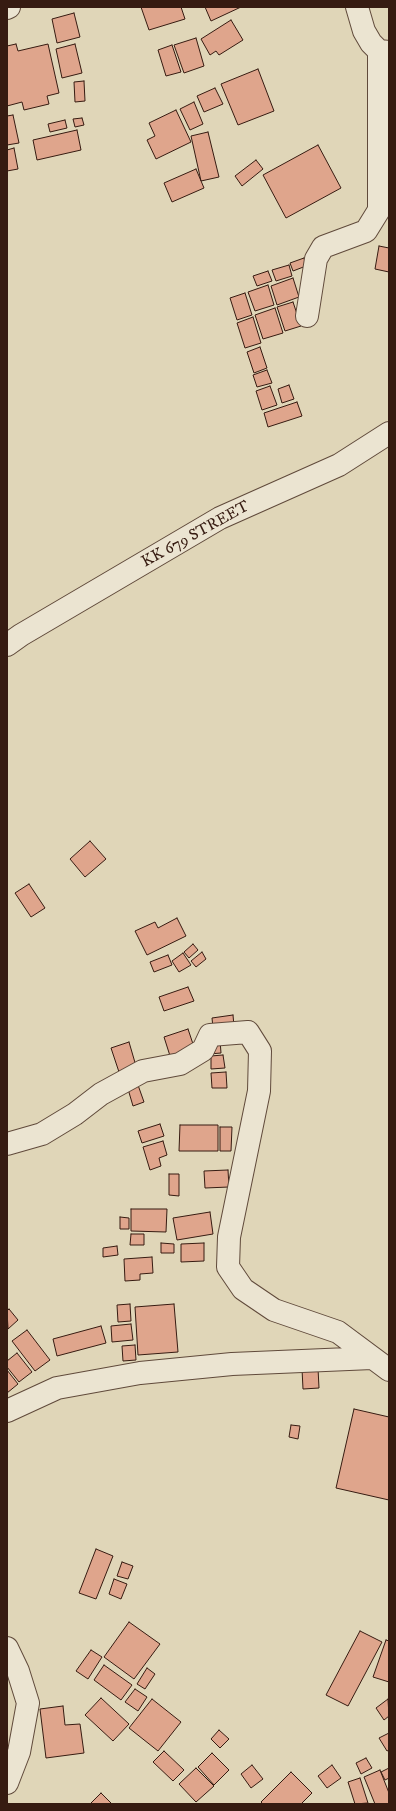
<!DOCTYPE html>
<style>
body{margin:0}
#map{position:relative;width:396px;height:1811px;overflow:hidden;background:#e0d6b8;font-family:"IM FELL DW Pica",serif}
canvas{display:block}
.frame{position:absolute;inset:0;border:8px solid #361b11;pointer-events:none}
</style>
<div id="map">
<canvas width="396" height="1811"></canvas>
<div class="frame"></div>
</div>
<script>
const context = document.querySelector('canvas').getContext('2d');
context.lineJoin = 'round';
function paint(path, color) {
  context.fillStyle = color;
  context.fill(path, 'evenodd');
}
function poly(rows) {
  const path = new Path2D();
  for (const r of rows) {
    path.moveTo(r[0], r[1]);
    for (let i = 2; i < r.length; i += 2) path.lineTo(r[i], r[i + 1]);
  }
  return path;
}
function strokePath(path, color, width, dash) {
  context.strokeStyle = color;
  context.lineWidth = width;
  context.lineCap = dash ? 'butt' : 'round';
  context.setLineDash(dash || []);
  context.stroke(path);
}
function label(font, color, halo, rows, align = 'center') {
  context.font = font + ' "IM FELL DW Pica",serif';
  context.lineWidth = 3.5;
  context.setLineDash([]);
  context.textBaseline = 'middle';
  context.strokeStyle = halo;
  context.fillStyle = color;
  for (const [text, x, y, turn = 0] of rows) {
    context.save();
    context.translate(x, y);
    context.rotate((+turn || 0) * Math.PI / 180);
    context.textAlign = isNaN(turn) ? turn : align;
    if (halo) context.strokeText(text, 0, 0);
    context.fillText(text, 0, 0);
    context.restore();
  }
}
const building = poly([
 [141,7,181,7,185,19,149,30,141,7],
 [205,7,241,7,211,21,205,7],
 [74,13,80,37,57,43,52,19,74,13],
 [231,20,243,40,219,55,216,51,210,55,201,39,231,20],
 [196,38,204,66,184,73,174,45,196,38],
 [16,44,18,51,48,44,59,93,47,96,49,104,24,110,22,102,7,106,7,46,16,44],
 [75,44,82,73,62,78,56,49,75,44],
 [172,45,181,72,166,76,158,50,172,45],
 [258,69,274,111,238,125,221,84,258,69],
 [84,81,85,101,75,102,74,82,84,81],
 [215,88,223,104,204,112,197,96,215,88],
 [194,102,203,124,190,130,180,109,194,102],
 [176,110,191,142,156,159,147,140,155,136,149,123,176,110],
 [13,115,19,143,7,145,7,116,13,115],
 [82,118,84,125,75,127,73,119,82,118],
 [65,120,67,128,50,132,48,124,65,120],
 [77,130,81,150,37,160,33,140,77,130],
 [208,132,219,177,201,181,191,136,208,132],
 [318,145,341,188,286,218,263,175,318,145],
 [14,148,18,169,7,171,7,150,14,148],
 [256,160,263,169,242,186,235,176,256,160],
 [196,169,204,188,172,202,164,183,196,169],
 [379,246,389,248,389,272,375,269,379,246],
 [304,258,306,266,293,271,290,263,304,258],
 [289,265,292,276,276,281,272,270,289,265],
 [268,271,272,281,257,286,253,276,268,271],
 [293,278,299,297,277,305,271,286,293,278],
 [268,285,274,305,255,311,248,292,268,285],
 [245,293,252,315,237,320,230,298,245,293],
 [293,302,301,326,285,331,277,307,293,302],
 [275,308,283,333,263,339,255,315,275,308],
 [253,317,261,343,245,348,237,323,253,317],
 [260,347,267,368,254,373,247,352,260,347],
 [267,370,272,383,257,387,253,375,267,370],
 [289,385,294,399,282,403,278,389,289,385],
 [270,386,277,405,262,410,256,391,270,386],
 [297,402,302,416,268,427,264,413,297,402],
 [90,841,106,859,85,877,70,859,90,841],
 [29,884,45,908,31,917,15,893,29,884],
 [177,918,186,936,147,955,135,931,155,922,158,928,177,918],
 [193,944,198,950,189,958,184,952,193,944],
 [202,952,206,959,196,967,191,961,202,952],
 [183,953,191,965,179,972,172,961,183,953],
 [168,955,172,965,154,972,150,962,168,955],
 [188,987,194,1001,164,1011,159,997,188,987],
 [233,1015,234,1026,213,1028,212,1018,233,1015],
 [188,1029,195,1050,171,1059,164,1037,188,1029],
 [220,1040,221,1053,209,1054,220,1040],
 [129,1042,136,1066,119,1072,111,1048,129,1042],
 [223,1055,225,1068,211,1069,211,1056,223,1055],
 [226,1072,227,1088,212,1088,211,1073,226,1072],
 [138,1085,144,1102,133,1106,128,1089,138,1085],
 [160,1124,164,1136,142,1143,138,1131,160,1124],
 [180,1125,218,1125,218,1151,179,1151,180,1125],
 [220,1127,232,1127,231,1151,220,1151,220,1127],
 [163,1141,167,1155,159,1158,161,1166,150,1170,143,1147,163,1141],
 [228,1170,229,1187,205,1188,204,1171,228,1170],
 [169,1174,179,1174,179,1196,169,1195,169,1174],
 [131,1209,167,1209,166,1232,131,1231,131,1209],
 [210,1212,213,1234,177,1240,173,1218,210,1212],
 [120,1217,129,1218,129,1229,120,1229,120,1217],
 [131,1234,144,1234,144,1245,130,1245,131,1234],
 [161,1243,174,1244,174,1253,161,1253,161,1243],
 [204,1243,204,1261,181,1262,181,1244,204,1243],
 [117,1246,118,1255,103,1257,103,1248,117,1246],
 [152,1257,153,1273,140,1274,140,1280,125,1281,124,1259,152,1257],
 [130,1304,131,1321,118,1322,117,1305,130,1304],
 [174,1304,178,1352,138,1355,135,1307,174,1304],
 [9,1309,18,1320,8,1329,7,1311,9,1309],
 [131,1324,133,1340,112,1342,111,1326,131,1324],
 [101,1326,106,1343,57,1356,53,1339,101,1326],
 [27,1330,50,1360,35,1371,12,1341,27,1330],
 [135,1345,136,1360,123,1361,122,1346,135,1345],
 [17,1353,32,1372,19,1382,7,1367,7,1361,17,1353],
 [318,1368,319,1388,303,1389,302,1369,318,1368],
 [7,1370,18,1384,7,1393,7,1370],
 [354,1409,389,1417,389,1500,336,1488,354,1409],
 [291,1425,300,1426,298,1439,289,1437,291,1425],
 [96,1549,113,1556,96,1599,79,1593,96,1549],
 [122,1562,133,1566,128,1579,117,1576,122,1562],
 [114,1579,127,1584,121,1599,109,1594,114,1579],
 [129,1622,160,1644,134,1679,104,1657,129,1622],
 [360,1631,382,1642,348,1706,326,1695,360,1631],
 [386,1640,389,1641,389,1682,373,1677,386,1640],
 [91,1650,102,1657,88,1679,76,1671,91,1650],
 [104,1665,132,1685,121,1700,94,1680,104,1665],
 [147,1668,155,1674,145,1689,137,1684,147,1668],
 [135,1689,147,1697,138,1711,125,1702,135,1689],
 [101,1698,129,1724,113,1741,85,1715,101,1698],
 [152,1699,181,1722,158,1751,129,1728,152,1699],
 [388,1699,389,1716,384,1720,376,1708,388,1699],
 [63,1706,65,1725,80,1724,84,1753,46,1758,40,1709,63,1706],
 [219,1730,229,1739,220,1748,211,1739,219,1730],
 [389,1733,389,1750,387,1751,379,1738,389,1733],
 [164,1751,184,1770,173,1781,153,1762,164,1751],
 [212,1753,229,1770,214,1785,198,1767,212,1753],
 [366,1758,372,1768,361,1774,356,1763,366,1758],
 [252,1765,263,1779,251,1788,241,1774,252,1765],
 [332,1765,341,1778,327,1788,318,1776,332,1765],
 [196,1768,214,1786,196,1802,179,1784,196,1768],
 [389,1768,389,1778,385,1780,381,1772,389,1768],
 [380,1770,389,1793,389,1804,375,1804,364,1777,380,1770],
 [291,1772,312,1793,301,1804,263,1804,261,1802,291,1772],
 [360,1778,368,1803,355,1804,348,1782,360,1778],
 [101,1793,112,1804,90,1804,101,1793]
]);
const minor = poly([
 [357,7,364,31,371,43,379,51,389,52],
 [7,8,9,7],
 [307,316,316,259,323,247,366,231,379,210,379,51],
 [7,645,21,635,220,518,339,465,389,433],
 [7,1144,42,1134,75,1114,101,1094,143,1071,180,1064,203,1050,210,1035,248,1032,260,1051,259,1091,229,1237,228,1267,243,1289,274,1310,338,1332,389,1370],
 [7,1411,57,1388,140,1373,232,1364,372,1358],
 [7,1648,18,1671,28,1703,19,1752,7,1783]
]);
const streetNames = [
 ["KK 679 STREET",196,535,-29]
];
paint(building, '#dfa58c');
strokePath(building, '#361b11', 1);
strokePath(minor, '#604a3b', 24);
strokePath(minor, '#ebe4d1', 22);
label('16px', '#361b11', '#ebe4d1', streetNames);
</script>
